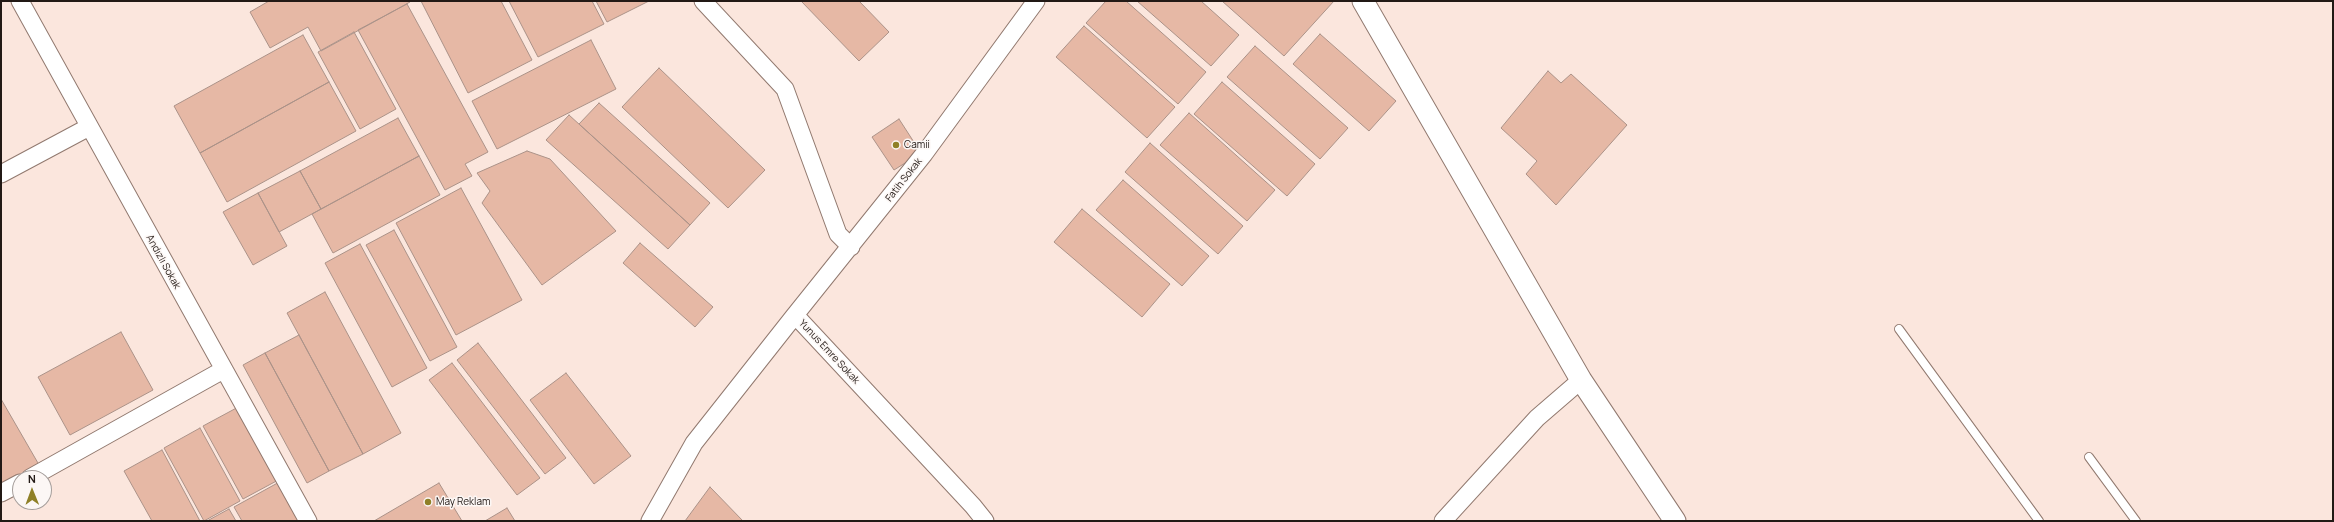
<!DOCTYPE html>
<meta charset="utf-8">
<style>
body{margin:0}
#map{position:relative;width:2334px;height:522px;overflow:hidden;background:#fbe6dd;font-family:Manrope,sans-serif}
canvas{display:block}
.frame{position:absolute;inset:0;border:2px solid #221915;pointer-events:none}
.north{position:absolute;left:12px;top:470px;width:40px;height:40px;box-sizing:border-box;background:#fcf7f5;border:1px solid #a59e9b;border-radius:50%;rotate:359deg;font-size:11px;font-weight:700;line-height:16px;text-align:center;color:#221915}
.north::after{content:'';display:block;margin:auto;width:14px;height:18px;background:#8f8027;clip-path:polygon(50% 0,100% 100%,50% 72%,0 100%)}
</style>
<div id="map">
<canvas width="2334" height="522"></canvas>
<div class="frame"></div>
<div class="north">N</div>
</div>
<script>
const context = document.querySelector('canvas').getContext('2d');
context.lineJoin = 'round';
function paint(path, color) {
  context.fillStyle = color;
  context.fill(path, 'evenodd');
}
function poly(rows) {
  const path = new Path2D();
  for (const r of rows) {
    path.moveTo(r[0], r[1]);
    for (let i = 2; i < r.length; i += 2) path.lineTo(r[i], r[i + 1]);
  }
  return path;
}
function strokePath(path, color, width, dash) {
  context.strokeStyle = color;
  context.lineWidth = width;
  context.lineCap = dash ? 'butt' : 'round';
  context.setLineDash(dash || []);
  context.stroke(path);
}
function label(font, color, halo, rows, align = 'center') {
  context.font = font + ' Manrope,sans-serif';
  context.lineWidth = 3;
  context.setLineDash([]);
  context.textBaseline = 'middle';
  context.strokeStyle = halo;
  context.fillStyle = color;
  for (const [text, x, y, turn = 0] of rows) {
    context.save();
    context.translate(x, y);
    context.rotate((+turn || 0) * Math.PI / 180);
    context.textAlign = isNaN(turn) ? turn : align;
    if (halo) context.strokeText(text, 0, 0);
    context.fillText(text, 0, 0);
    context.restore();
  }
}
const building = poly([
 [269,1,409,1,410,2,321,51,308,27,270,48,250,12,269,1],
 [421,1,501,1,532,60,468,93,421,1],
 [509,1,592,1,604,24,538,57,509,1],
 [596,1,649,1,607,22,596,1],
 [801,1,859,1,889,32,859,61,801,1],
 [1106,1,1126,1,1206,72,1178,104,1086,23,1106,1],
 [1137,1,1201,1,1239,35,1211,66,1137,1],
 [1222,1,1334,1,1284,56,1222,1],
 [407,4,488,152,465,164,472,176,445,190,358,30,407,4],
 [1084,26,1175,107,1147,138,1056,57,1084,26],
 [354,32,396,109,360,129,318,52,354,32],
 [1320,34,1396,101,1369,131,1293,64,1320,34],
 [303,35,329,82,200,153,174,106,303,35],
 [591,40,616,89,497,149,472,101,591,40],
 [1255,46,1348,128,1320,159,1227,77,1255,46],
 [659,68,765,170,728,208,622,107,659,68],
 [1548,71,1561,83,1571,74,1627,125,1556,205,1526,174,1537,161,1501,128,1548,71],
 [329,82,356,131,227,202,200,153,329,82],
 [1222,82,1315,164,1287,196,1194,114,1222,82],
 [599,103,710,203,690,225,579,124,599,103],
 [1189,113,1275,190,1247,221,1160,145,1189,113],
 [569,115,690,225,668,249,546,140,569,115],
 [398,118,419,156,321,209,300,171,398,118],
 [899,119,921,153,894,170,872,137,899,119],
 [1150,143,1243,226,1218,254,1125,172,1150,143],
 [527,151,550,159,616,231,542,285,482,203,490,191,477,173,527,151],
 [419,156,440,195,333,253,312,214,419,156],
 [300,171,321,209,279,232,258,193,300,171],
 [1123,180,1209,256,1182,286,1096,210,1123,180],
 [461,188,522,300,456,335,396,223,461,188],
 [258,193,287,246,253,265,223,212,258,193],
 [1082,209,1170,284,1142,317,1054,242,1082,209],
 [394,230,457,347,430,361,366,245,394,230],
 [640,243,713,307,695,327,623,263,640,243],
 [360,244,427,368,392,387,325,263,360,244],
 [325,292,401,433,363,454,287,313,325,292],
 [121,332,153,390,70,435,38,377,121,332],
 [299,335,363,454,329,471,265,353,299,335],
 [478,343,566,458,545,474,457,360,478,343],
 [265,353,329,471,307,483,243,365,265,353],
 [452,363,540,478,517,495,429,380,452,363],
 [566,373,631,456,594,484,530,400,566,373],
 [1,399,42,470,1,489,1,399],
 [242,405,282,478,243,499,203,426,242,405],
 [200,428,240,501,204,521,164,448,200,428],
 [162,450,200,521,152,521,124,471,162,450],
 [283,480,306,521,242,521,234,507,283,480],
 [439,483,462,521,374,521,439,483],
 [710,487,743,521,685,521,710,487],
 [507,508,515,521,485,521,507,508],
 [229,509,236,521,207,521,229,509]
]);
const service = poly([
 [1899,329,2039,521],
 [2089,457,2136,521]
]);
const minor = poly([
 [20,1,308,521],
 [703,1,785,89,838,234,851,247],
 [1,174,89,127],
 [795,315,924,154,1036,1],
 [30,478,223,370],
 [1,493,20,483],
 [650,521,694,443,795,315,973,506,985,521],
 [1443,521,1537,418,1581,380]
]);
const tertiary = poly([
 [1363,1,1581,380,1675,521]
]);
const markers = [
 [896,145,4,"#8f8027"],
 [428,502,4,"#8f8027"]
];
const poiNames = [
 ["Camii",904,145],
 ["May Reklam",436,502]
];
const streetNames = [
 ["Fatih Sokak",904,180,-52],
 ["Andızlı Sokak",163,262,61],
 ["Yunus Emre Sokak",829,352,47]
];
paint(building, '#e6b8a5');
strokePath(building, '#ab9288', 1);
strokePath(service, '#91796f', 10);
strokePath(minor, '#91796f', 19);
strokePath(tertiary, '#91796f', 23);
strokePath(service, '#fff', 8);
strokePath(minor, '#fff', 17);
strokePath(tertiary, '#fff', 21);
for (const [x, y, r, color] of markers) {
  const dot = new Path2D();
  dot.arc(x, y, r, 0, 2 * Math.PI);
  context.fillStyle = color;
  context.fill(dot);
  strokePath(dot, '#fcf7f5', 1.5);
}
label('10px', '#221915', '#fcf7f5', poiNames, 'left');
label('10px', '#221915', '#fcf7f5', streetNames);
</script>
